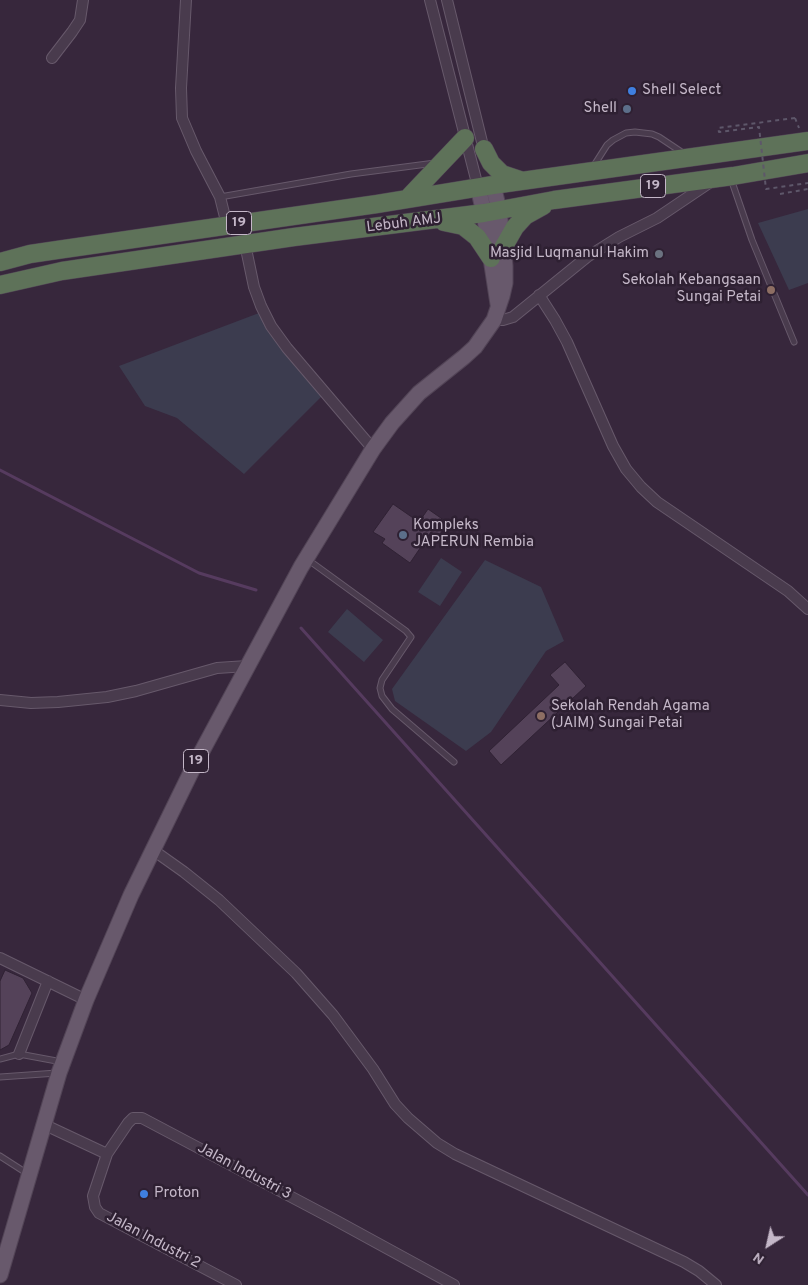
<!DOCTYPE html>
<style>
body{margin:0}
#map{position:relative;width:808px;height:1285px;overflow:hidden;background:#37273c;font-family:Overpass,sans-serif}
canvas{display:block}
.north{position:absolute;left:743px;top:1220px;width:50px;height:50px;-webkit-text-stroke:4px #2e2032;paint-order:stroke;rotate:215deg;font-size:14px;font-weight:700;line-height:20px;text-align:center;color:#c4b7c8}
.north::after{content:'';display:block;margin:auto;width:18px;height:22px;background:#c4b7c8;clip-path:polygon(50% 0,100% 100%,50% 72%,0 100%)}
</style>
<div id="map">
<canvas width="808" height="1285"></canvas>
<div class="north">N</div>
</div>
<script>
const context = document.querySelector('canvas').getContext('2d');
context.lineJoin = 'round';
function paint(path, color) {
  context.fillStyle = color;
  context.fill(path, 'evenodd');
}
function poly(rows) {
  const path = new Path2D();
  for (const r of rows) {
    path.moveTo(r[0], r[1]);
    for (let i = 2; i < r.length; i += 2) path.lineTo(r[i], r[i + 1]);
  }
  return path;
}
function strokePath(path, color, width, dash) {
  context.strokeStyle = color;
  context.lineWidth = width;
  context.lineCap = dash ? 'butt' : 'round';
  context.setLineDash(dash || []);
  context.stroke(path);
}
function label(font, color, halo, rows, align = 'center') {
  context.font = font + ' Overpass,sans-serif';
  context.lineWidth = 5;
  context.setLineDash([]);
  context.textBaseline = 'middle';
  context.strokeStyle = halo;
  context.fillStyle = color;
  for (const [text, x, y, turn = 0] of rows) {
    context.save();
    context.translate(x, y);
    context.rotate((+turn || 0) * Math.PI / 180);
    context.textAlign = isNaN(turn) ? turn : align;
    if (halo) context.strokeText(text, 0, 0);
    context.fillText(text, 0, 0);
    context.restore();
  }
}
const green = poly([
 [808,209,808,283,789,290,758,223],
 [259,313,288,355,322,396,244,474,177,418,145,406,119,366],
 [441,558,462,572,440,606,418,592],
 [485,560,541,587,564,641,546,651,491,732,466,751,395,701,392,689],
 [347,609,383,640,364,662,328,632]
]);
const stream = poly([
 [0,470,199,573,256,590],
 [301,628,808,1195]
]);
const building = poly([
 [393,504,419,522,428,509,448,523,438,537,431,532,410,563,382,543,385,539,373,532,393,504],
 [565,662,586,686,501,765,489,751,559,685,550,675,565,662],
 [5,970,23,978,32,993,9,1045,0,1050,0,981,5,970]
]);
const path = poly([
 [795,118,799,128],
 [780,194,808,189]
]);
const lane = poly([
 [593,167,607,145,613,140,626,133,635,132,652,134,659,137,683,153],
 [731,179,752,240,794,342],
 [220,197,351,174,435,163],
 [307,559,406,631,411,637,382,680,380,688,382,696,392,709,454,762],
 [0,1059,19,1054,62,1062],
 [0,1077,57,1073],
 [0,1156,28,1174]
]);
const street = poly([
 [186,0,181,88,182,118,196,151,220,197,227,225],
 [430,0,478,187],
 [447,0,485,154],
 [52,58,72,32,80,20,83,0],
 [245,244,254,287,261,306,271,326,287,348,373,449],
 [539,295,555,320,567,342,613,446,626,469,641,487,657,502,788,591,808,609],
 [494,320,503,320,513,317,587,257,619,237,657,218,712,181],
 [0,700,31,703,58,702,107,697,136,691,217,668,247,666],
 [153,850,184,872,219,900,296,973,333,1015,373,1069,395,1104,408,1118,437,1143,455,1154,684,1262,699,1271,716,1285],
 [0,958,86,1000],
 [19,1054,48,981],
 [43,1124,107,1154,128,1123,133,1118,142,1118,335,1220,454,1285],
 [107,1154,93,1196,95,1207,99,1213,236,1285]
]);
const primary = poly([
 [478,187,484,213,498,304],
 [0,1275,59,1073,86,1000,131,895,194,766,301,567,373,449,392,423,419,393,464,357,475,347,494,320,502,296,505,283,505,266,499,210,493,185]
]);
const highway = poly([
 [484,149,491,163,502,174,520,180],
 [408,198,465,138],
 [444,222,463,226,477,237,491,258],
 [503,248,515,227,525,216,543,206],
 [0,262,30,254,57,250,377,204,493,185,808,141],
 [0,285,62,271,294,237,484,213,554,200,733,176,808,163]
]);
const pathBridge = poly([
 [795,118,718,128,719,132,759,127,766,189,808,183]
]);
const markers = [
 [632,91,5,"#3f7fe0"],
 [627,109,5,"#5c6f8a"],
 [659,254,5,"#6b7280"],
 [771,290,5,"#8d6e63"],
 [403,535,5,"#5c6f8a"],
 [541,716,5,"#8d6e63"],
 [144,1194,5,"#3f7fe0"]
];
const shields = [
 [653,186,25],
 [239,223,25],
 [196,761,25]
];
const shieldNames = [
 ["19",653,186],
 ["19",239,223],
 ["19",196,761]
];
const poiNames = [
 ["Shell Select",642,91],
 ["Shell",617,109,"right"],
 ["Masjid Luqmanul Hakim",649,254,"right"],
 ["Sekolah Kebangsaan",761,281,"right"],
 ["Sungai Petai",761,298,"right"],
 ["Kompleks",413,526],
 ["JAPERUN Rembia",413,543],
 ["Sekolah Rendah Agama",551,707],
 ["(JAIM) Sungai Petai",551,724],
 ["Proton",154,1194]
];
const streetNames = [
 ["Lebuh AMJ",404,224,-7],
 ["Jalan Industri 3",244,1172,28],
 ["Jalan Industri 2",153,1241,28]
];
paint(green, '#3c3c4f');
strokePath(stream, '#563b5f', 3);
paint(building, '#544259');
strokePath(building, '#302234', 1);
strokePath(lane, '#67596b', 7);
strokePath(street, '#67596b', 12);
strokePath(primary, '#524456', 17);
strokePath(highway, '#514355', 19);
strokePath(path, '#5e576a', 2, [4, 4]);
strokePath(lane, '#493b4d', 5);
strokePath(street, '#493b4d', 10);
strokePath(primary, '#68596c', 15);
strokePath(highway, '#5e7259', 18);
strokePath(pathBridge, '#5e576a', 2, [4, 4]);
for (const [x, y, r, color] of markers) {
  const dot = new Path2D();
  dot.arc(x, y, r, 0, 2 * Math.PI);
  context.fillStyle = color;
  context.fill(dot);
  strokePath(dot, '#2e2032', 2);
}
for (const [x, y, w] of shields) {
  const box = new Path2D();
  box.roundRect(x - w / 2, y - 11.5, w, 23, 4);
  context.fillStyle = '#2e2032';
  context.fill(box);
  strokePath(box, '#c4b7c8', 1);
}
label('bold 14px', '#c4b7c8', null, shieldNames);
label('15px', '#c4b7c8', '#2e2032', poiNames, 'left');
label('15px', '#c4b7c8', '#2e2032', streetNames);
</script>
